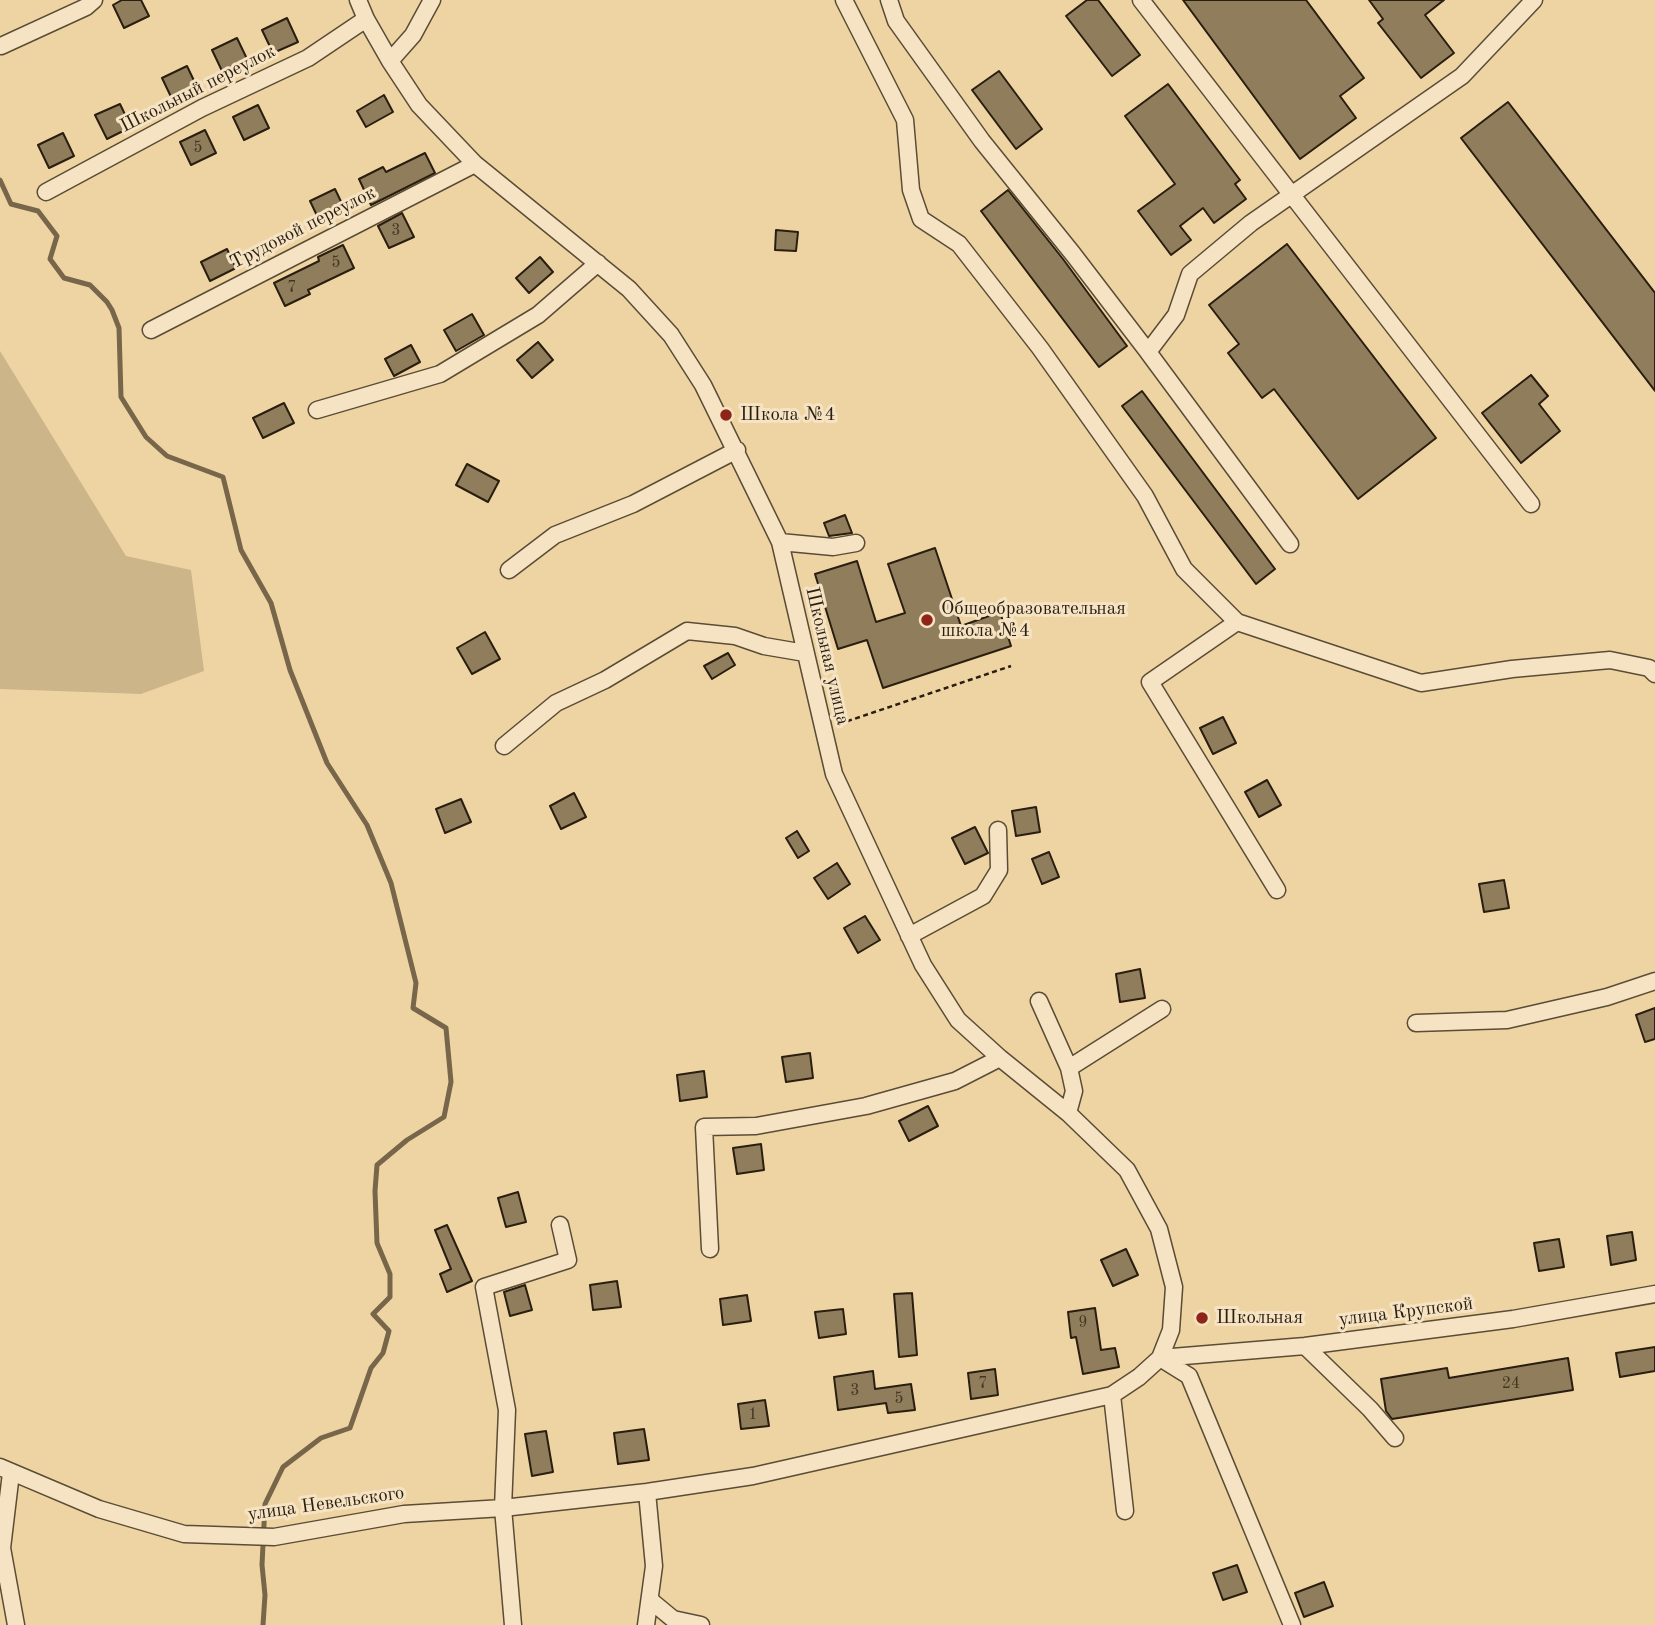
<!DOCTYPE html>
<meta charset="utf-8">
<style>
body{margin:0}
canvas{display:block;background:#efd4a3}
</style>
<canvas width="1655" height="1625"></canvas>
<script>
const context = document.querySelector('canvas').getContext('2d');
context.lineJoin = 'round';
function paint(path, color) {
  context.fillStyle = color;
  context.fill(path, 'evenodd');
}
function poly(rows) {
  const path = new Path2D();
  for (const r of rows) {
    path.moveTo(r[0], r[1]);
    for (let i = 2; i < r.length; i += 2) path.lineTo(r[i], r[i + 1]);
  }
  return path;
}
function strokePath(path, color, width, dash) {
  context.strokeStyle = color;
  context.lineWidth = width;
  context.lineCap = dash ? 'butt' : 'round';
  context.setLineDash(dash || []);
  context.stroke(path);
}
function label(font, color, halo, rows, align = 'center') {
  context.font = font + ' "Old Standard TT",serif';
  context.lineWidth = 6;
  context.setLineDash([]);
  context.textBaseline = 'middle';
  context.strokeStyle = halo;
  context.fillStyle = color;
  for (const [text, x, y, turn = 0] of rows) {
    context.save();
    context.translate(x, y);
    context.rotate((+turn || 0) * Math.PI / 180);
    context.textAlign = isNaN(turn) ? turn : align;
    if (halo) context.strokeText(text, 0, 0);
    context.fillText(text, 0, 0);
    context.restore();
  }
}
const green = poly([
 [0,351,126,556,191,570,204,671,141,694,0,689]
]);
const stream = poly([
 [0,180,11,204,38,211,57,236,50,259,64,278,90,285,107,302,112,310,119,328,121,397,146,437,167,456,223,477,241,550,271,603,290,670,327,763,367,825,391,883,416,983,413,1008,446,1028,451,1082,444,1117,407,1140,377,1165,375,1191,377,1243,390,1274,390,1297,373,1314,389,1331,383,1353,371,1368,350,1428,321,1438,283,1467,265,1504,262,1565,265,1595,263,1625]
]);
const building = poly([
 [122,0,141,0,149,16,124,28,113,5,122,0],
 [1087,0,1098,0,1140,55,1112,76,1066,16,1087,0],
 [1183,0,1306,0,1364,78,1340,96,1356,118,1300,159,1183,0],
 [1369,0,1444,0,1425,15,1454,53,1421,78,1378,23,1383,19,1369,0],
 [287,18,298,42,273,53,262,30,287,18],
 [237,38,248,61,223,73,212,50,237,38],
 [187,66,198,89,173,101,162,78,187,66],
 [999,71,1042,129,1016,149,972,90,999,71],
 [1168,84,1240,180,1235,184,1246,199,1214,223,1203,208,1180,226,1191,240,1171,255,1138,211,1175,184,1125,116,1168,84],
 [384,95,393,112,366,127,357,111,384,95],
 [1508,102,1655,293,1655,391,1461,138,1508,102],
 [120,104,131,127,107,139,95,115,120,104],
 [258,105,269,128,244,140,233,117,258,105],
 [205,130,216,153,191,165,180,142,205,130],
 [63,133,74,156,49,168,38,145,63,133],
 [425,153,435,173,371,205,359,179,383,167,386,172,425,153],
 [335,189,346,212,321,224,310,201,335,189],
 [1008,190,1063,259,1127,346,1099,367,981,211,1008,190],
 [402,213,414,237,389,248,378,226,402,213],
 [776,230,798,232,796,251,775,250,776,230],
 [1287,244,1436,438,1358,499,1274,389,1262,398,1228,353,1239,344,1209,305,1287,244],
 [343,245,354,268,308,290,310,294,285,306,274,283,319,261,318,257,343,245],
 [227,249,236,268,210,281,201,262,227,249],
 [540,257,553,272,529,293,516,278,540,257],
 [472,314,484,335,456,351,444,330,472,314],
 [538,342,553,360,532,378,517,360,538,342],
 [411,345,420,362,394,376,385,359,411,345],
 [1531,375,1548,396,1539,404,1560,431,1521,463,1482,413,1531,375],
 [1142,391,1275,569,1256,584,1122,406,1142,391],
 [284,403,294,423,263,438,253,418,284,403],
 [467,464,499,481,488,502,456,485,467,464],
 [845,515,852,533,829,536,824,523,845,515],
 [935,548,961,626,1000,612,1011,646,883,688,867,640,838,649,815,574,857,561,876,622,905,613,888,564,935,548],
 [485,632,500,659,472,674,457,648,485,632],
 [728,653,735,665,712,679,704,666,728,653],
 [1223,717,1236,743,1213,754,1200,728,1223,717],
 [1267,780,1281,805,1259,817,1245,792,1267,780],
 [574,793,586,817,561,829,550,806,574,793],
 [461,799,471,822,445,833,436,809,461,799],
 [1036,807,1040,832,1016,836,1012,811,1036,807],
 [975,827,988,853,965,864,952,838,975,827],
 [797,831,809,851,798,858,786,838,797,831],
 [1049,852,1059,877,1042,884,1032,859,1049,852],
 [837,863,850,884,828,899,814,878,837,863],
 [1504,880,1509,908,1484,912,1479,884,1504,880],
 [865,916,880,940,858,953,844,928,865,916],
 [1140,969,1145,998,1120,1002,1116,974,1140,969],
 [1655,1008,1655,1039,1645,1042,1636,1015,1655,1008],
 [810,1053,813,1078,786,1082,782,1057,810,1053],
 [704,1071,707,1097,680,1101,677,1075,704,1071],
 [928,1106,938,1126,909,1141,899,1121,928,1106],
 [761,1144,764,1170,737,1174,733,1148,761,1144],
 [518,1192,526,1222,506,1227,498,1198,518,1192],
 [447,1225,472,1281,447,1292,440,1274,451,1269,435,1230,447,1225],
 [1632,1232,1636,1260,1611,1265,1607,1236,1632,1232],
 [1559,1239,1564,1267,1539,1271,1534,1243,1559,1239],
 [1126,1249,1138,1275,1113,1286,1101,1260,1126,1249],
 [617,1281,621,1307,593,1310,590,1285,617,1281],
 [525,1285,532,1310,510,1316,504,1292,525,1285],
 [912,1293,917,1355,899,1357,894,1294,912,1293],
 [747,1295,751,1321,723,1325,720,1299,747,1295],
 [1095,1308,1101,1350,1115,1348,1119,1367,1083,1374,1076,1337,1071,1338,1068,1312,1095,1308],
 [843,1309,846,1334,819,1338,815,1312,843,1309],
 [1655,1347,1655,1371,1620,1377,1616,1353,1655,1347],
 [1568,1358,1573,1390,1392,1419,1386,1411,1381,1379,1447,1368,1449,1378,1568,1358],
 [995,1369,998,1395,971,1399,968,1373,995,1369],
 [873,1371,875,1389,911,1384,915,1410,888,1413,886,1403,838,1410,834,1377,873,1371],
 [765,1400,769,1426,741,1429,738,1404,765,1400],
 [644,1429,649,1460,618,1464,614,1433,644,1429],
 [546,1431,553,1472,532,1476,525,1434,546,1431],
 [1237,1565,1247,1592,1223,1600,1213,1573,1237,1565],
 [1324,1582,1333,1606,1304,1617,1295,1593,1324,1582]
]);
const path = poly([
 [839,724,1011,666]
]);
const minor = poly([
 [844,0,905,120,911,190,921,219,959,244,1040,348,1145,496,1184,569,1237,622,1421,683,1512,669,1610,660,1649,668,1655,674],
 [889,0,896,21,982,141,1073,254,1148,352],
 [1141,0,1531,504],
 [1,46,86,7,94,0],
 [390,61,413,35,432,0],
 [46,192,202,108,308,58,366,19],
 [151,330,475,164],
 [317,410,440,374,538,315,598,263],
 [780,542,833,547,856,543],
 [1290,544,1148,352,1176,315,1190,274,1251,223,1462,76,1534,0],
 [509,570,555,535,633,504,737,450],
 [1237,622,1150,682,1277,890],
 [504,746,556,703,605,680,687,631,735,636,764,646,805,653],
 [909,936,983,896,999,870,998,830],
 [1039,1001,1069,1068],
 [1416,1023,1507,1020,1607,997,1655,981],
 [1068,1113,1074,1091,1069,1068,1162,1009],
 [710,1249,704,1127,756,1126,866,1106,955,1081,1000,1058],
 [1305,1346,1370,1409,1395,1438],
 [1160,1358,1305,1346,1513,1319,1655,1294],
 [1160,1358,1189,1376,1292,1625],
 [1112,1395,1125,1511],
 [0,1467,99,1509,184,1534,274,1537,404,1514,503,1508,647,1492,753,1476,1112,1395,1139,1377,1160,1358,1171,1330,1174,1287,1159,1229,1127,1170,1068,1113,1000,1058,958,1020,923,965,834,774,780,542,703,385,671,335,629,289,475,164,419,105,390,61,366,19,358,0],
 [11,1473,2,1548,16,1625],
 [650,1600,673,1619,701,1625],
 [513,1625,503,1508,507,1410,484,1287,568,1260,560,1225],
 [646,1625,654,1566,647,1492]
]);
const markers = [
 [726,415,7,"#8f2418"],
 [927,620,7,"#8f2418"],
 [1202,1318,7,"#8f2418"]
];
const numberNames = [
 ["5",198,148],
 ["3",396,231],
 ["5",336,263],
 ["7",292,288],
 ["9",1083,1323],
 ["7",983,1384],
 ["24",1511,1384],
 ["3",855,1391],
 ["5",899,1399],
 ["1",753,1415]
];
const streetNames = [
 ["Школьный переулок",198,89,-27],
 ["Трудовой переулок",303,228,-27],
 ["Школьная улица",827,656,77],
 ["улица Крупской",1406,1312,-7],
 ["улица Невельского",326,1504,-8]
];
const poiNames = [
 ["Школа №4",740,415],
 ["Общеобразовательная",941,609],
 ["школа №4",941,631],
 ["Школьная",1216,1318]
];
paint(green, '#cdb58a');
strokePath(stream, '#78664a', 5);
paint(building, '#907d5c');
strokePath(building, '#291e10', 2);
strokePath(minor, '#5a4c35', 19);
strokePath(path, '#291e10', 2.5, [5, 3.5]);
strokePath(minor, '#f5e3c3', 16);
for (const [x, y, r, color] of markers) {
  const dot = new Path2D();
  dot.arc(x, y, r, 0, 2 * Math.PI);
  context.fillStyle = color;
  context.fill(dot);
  strokePath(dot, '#f5e3c3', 2.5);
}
label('16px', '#433623', null, numberNames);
label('19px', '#291e10', '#f5e3c3', streetNames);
label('19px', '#291e10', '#f5e3c3', poiNames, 'left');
</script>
